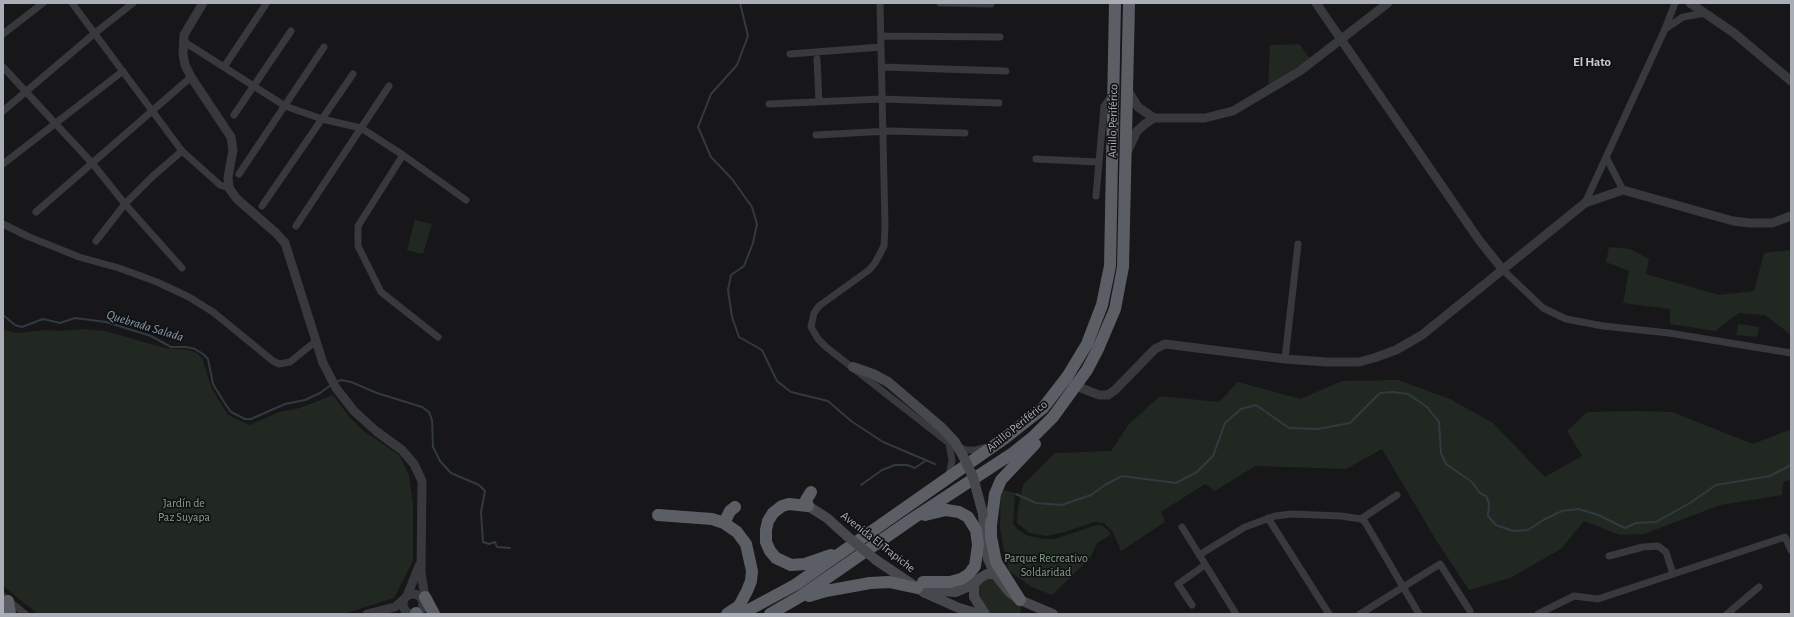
<!DOCTYPE html>
<meta charset="utf-8">
<style>
body{margin:0}
#map{position:relative;width:1794px;height:617px;overflow:hidden;background:#171719;font-family:"Alegreya Sans",sans-serif}
canvas{display:block}
.frame{position:absolute;inset:0;border:4px solid #aaaeb7;pointer-events:none}
</style>
<div id="map">
<canvas width="1794" height="617"></canvas>
<div class="frame"></div>
</div>
<script>
const context = document.querySelector('canvas').getContext('2d');
context.lineJoin = 'round';
function paint(path, color) {
  context.fillStyle = color;
  context.fill(path, 'evenodd');
}
function poly(rows) {
  const path = new Path2D();
  for (const r of rows) {
    if (r.length === 3) {
      path.moveTo(r[0] + r[2], r[1]);
      path.arc(r[0], r[1], r[2], 0, 2 * Math.PI);
      continue;
    }
    path.moveTo(r[0], r[1]);
    for (let i = 2; i < r.length; i += 2) path.lineTo(r[i], r[i + 1]);
  }
  return path;
}
function strokePath(path, color, width, dash) {
  context.strokeStyle = color;
  context.lineWidth = width;
  context.lineCap = dash ? 'butt' : 'round';
  context.setLineDash(dash || []);
  context.stroke(path);
}
function label(font, color, halo, rows, align = 'center') {
  context.font = font + ' "Alegreya Sans",sans-serif';
  context.lineWidth = 3.5;
  context.setLineDash([]);
  context.textBaseline = 'middle';
  context.strokeStyle = halo;
  context.fillStyle = color;
  for (const [text, x, y, turn = 0] of rows) {
    context.save();
    context.translate(x, y);
    context.rotate((+turn || 0) * Math.PI / 180);
    context.textAlign = isNaN(turn) ? turn : align;
    if (halo) context.strokeText(text, 0, 0);
    context.fillText(text, 0, 0);
    context.restore();
  }
}
const green = poly([
 [1299,44,1312,61,1268,88,1270,45],
 [415,220,432,224,423,254,407,250],
 [1609,247,1630,249,1649,259,1646,274,1719,295,1754,291,1764,253,1791,250,1791,335,1765,315,1739,313,1715,331,1670,324,1670,309,1623,303,1629,271,1606,262],
 [1738,324,1759,327,1757,337,1736,335],
 [3,329,15,333,46,330,61,331,82,329,105,331,165,348,188,350,197,353,202,358,212,389,228,415,250,425,279,412,300,408,333,395,350,418,365,432,399,455,409,475,413,504,413,561,394,598,343,614,38,614,3,586],
 [1398,380,1450,399,1493,423,1545,477,1582,456,1567,431,1587,412,1636,411,1672,412,1753,444,1791,429,1791,479,1783,482,1782,495,1720,505,1644,534,1620,535,1584,521,1561,549,1510,578,1469,590,1436,540,1382,449,1346,469,1255,466,1215,491,1205,484,1161,512,1165,522,1121,551,1113,532,1104,523,1094,522,1065,532,1046,536,1030,533,1017,523,1018,508,1023,485,1055,453,1111,451,1129,424,1160,396,1219,402,1238,382,1300,399,1342,381],
 [1001,490,1015,493,1013,524,1017,529,1028,536,1045,539,1054,539,1097,525,1102,525,1110,532,1110,535,1097,543,1090,558,1052,595,1032,587,1009,571,1006,561,1000,528],
 [995,577,1022,604,1020,614,987,613,977,598,979,581]
]);
const stream = poly([
 [740,3,748,36,737,65,711,94,698,127,711,157,732,179,752,207,757,224,753,243,744,266,731,275,728,290,732,317,739,337,762,350,777,381,791,392,828,401,851,421,883,442,935,464],
 [3,315,15,325,22,327,43,319,60,323,75,318,106,322,151,336,171,347,186,347,195,349,203,354,208,359,213,384,224,402,231,412,245,419,251,419,285,404,305,400,320,393,331,385],
 [336,382,341,380,351,382,377,393,422,407,429,412,432,420,433,447,440,461,451,473,479,485,485,491,481,512,483,542,489,544,495,542,497,547,510,548],
 [861,485,882,470,895,465,907,465,915,468,925,461],
 [1016,494,1036,503,1062,505,1091,495,1105,485,1122,476,1176,483,1197,472,1213,456,1225,423,1241,409,1256,405,1289,428,1318,429,1350,423,1380,393,1393,392,1408,394,1427,407,1439,422,1441,453,1446,464,1472,482,1480,493,1486,496,1489,503,1488,516,1496,525,1513,531,1528,530,1545,519,1562,511,1579,509,1598,515,1625,528,1636,523,1656,522,1690,503,1716,485,1770,476,1791,465]
]);
const minor = poly([
 [72,3,182,151,220,185,229,188],
 [880,3,885,226,884,246,875,263,869,270,819,306,814,313,811,327,818,339,826,347,949,443,966,450,975,450,988,447],
 [940,3,991,4],
 [1665,29,1683,17,1705,13],
 [3,34,43,3],
 [881,36,1000,37],
 [183,41,285,106,322,119,361,128,403,155,466,200],
 [790,54,881,47],
 [817,59,819,101],
 [3,67,92,163,125,204,182,268],
 [224,67,266,4],
 [881,67,1006,71],
 [769,104,881,99,999,103],
 [3,111,95,33,133,3],
 [234,115,291,31],
 [816,135,889,131,965,133],
 [403,155,358,226,358,246,381,292,438,337],
 [1606,157,1623,190],
 [1036,159,1098,162],
 [3,164,123,71],
 [239,174,324,47],
 [1096,196,1104,106,1113,94],
 [1585,203,1665,29,1675,3],
 [262,206,353,74],
 [36,212,191,77],
 [3,224,27,236,79,257,119,268,157,282,189,297,213,312,273,361,279,364,290,362,316,341],
 [296,226,389,86],
 [96,241,125,204,153,176,182,151],
 [1503,270,1543,308,1566,319,1603,326,1669,333,1791,353],
 [1285,359,1298,244],
 [949,476,952,461,949,443],
 [1268,518,1329,614],
 [1361,519,1397,495],
 [1182,527,1236,614],
 [1199,555,1245,527,1275,516,1292,514,1341,516,1361,519,1365,522,1419,614],
 [1609,556,1643,547,1658,546,1666,552,1673,574],
 [3,596,25,614],
 [1192,605,1178,584,1205,565],
 [1360,614,1440,564,1470,611],
 [1538,614,1574,596,1598,599,1785,537,1791,550],
 [1727,614,1759,587]
]);
const tertiary = poly([
 [203,3,184,35,183,54,185,65,191,77,231,137,233,150,228,177,229,188,237,199,276,233,285,243,323,363,336,388,354,411,376,431,402,450,414,464,422,481,421,573,425,597],
 [1316,3,1479,240,1503,270],
 [1690,3,1734,33,1791,81],
 [1128,91,1138,107,1154,118,1205,118,1233,111,1300,71,1388,3],
 [1128,150,1137,131,1145,124,1154,118],
 [1076,386,1099,395,1108,395,1115,390,1155,349,1165,344,1285,359,1326,362,1359,362,1374,358,1396,350,1422,335,1585,203,1623,190,1733,221,1750,223,1772,223,1791,216],
 [413,604,10],
 [407,596,419,566],
 [367,614,395,607,404,599]
]);
const secondary = poly([
 [853,367,873,374,888,382],
 [808,506,827,518,847,536],
 [983,514,985,542,988,559,995,574,1009,592,1020,600,1053,614],
 [876,560,925,593,959,608,979,614],
 [924,583,941,591,956,592,974,584,980,578,987,574,995,574],
 [974,584,974,597,985,614]
]);
const trunk = poly([
 [811,492,806,500,808,506,789,504,782,506,773,513,768,521,766,530,766,542,770,551,776,558,791,565,805,564,831,555],
 [658,515,712,519,724,523,737,532,746,544,752,571,751,581,747,591,739,606,727,614],
 [724,523,730,511,735,507],
 [923,582,950,582,961,579,969,574,975,566,978,545,976,530,968,517,959,512,946,510,925,515],
 [809,596,826,591,870,583,889,582,917,588],
 [425,597,434,614],
 [1020,600,996,562,991,537,991,525,995,494,1001,480,1035,444],
 [8,601,10,614],
 [416,613,417,614],
 [741,614,795,585,1005,438,1043,408,1067,377,1087,344,1102,305,1110,266,1115,3],
 [770,614,801,596,912,519,1013,453,1033,437,1053,417,1087,370,1098,349,1115,309,1123,267,1129,3]
]);
const secondaryBridge = poly([
 [888,382,941,427,955,442,963,456,973,477,983,514],
 [847,536,876,560]
]);
const streetNames = [
 ["Anillo Periférico",1113,121,-89],
 ["Anillo Periférico",1017,426,-39],
 ["Avenida El Trapiche",878,542,38]
];
const parkNames = [
 ["Jardín de",184,503],
 ["Paz Suyapa",184,517],
 ["Parque Recreativo",1046,558],
 ["Soldaridad",1046,572]
];
const neighbourhoodNames = [
 ["El Hato",1592,62]
];
const waterNames = [
 ["Quebrada Salada",145,326,17]
];
paint(green, '#212822');
strokePath(stream, '#313a40', 2);
strokePath(minor, '#38393d', 7);
strokePath(tertiary, '#38393d', 9);
strokePath(secondary, '#46484d', 10);
strokePath(trunk, '#5c5e65', 12);
strokePath(secondaryBridge, '#46484d', 10);
label('12px', '#aaaeb7', '#121214', streetNames);
label('12px', '#83a184', '#121214', parkNames);
label('bold 13px', '#cbcdd4', '#121214', neighbourhoodNames);
label('italic 13px', '#849caf', '#121214', waterNames);
</script>
